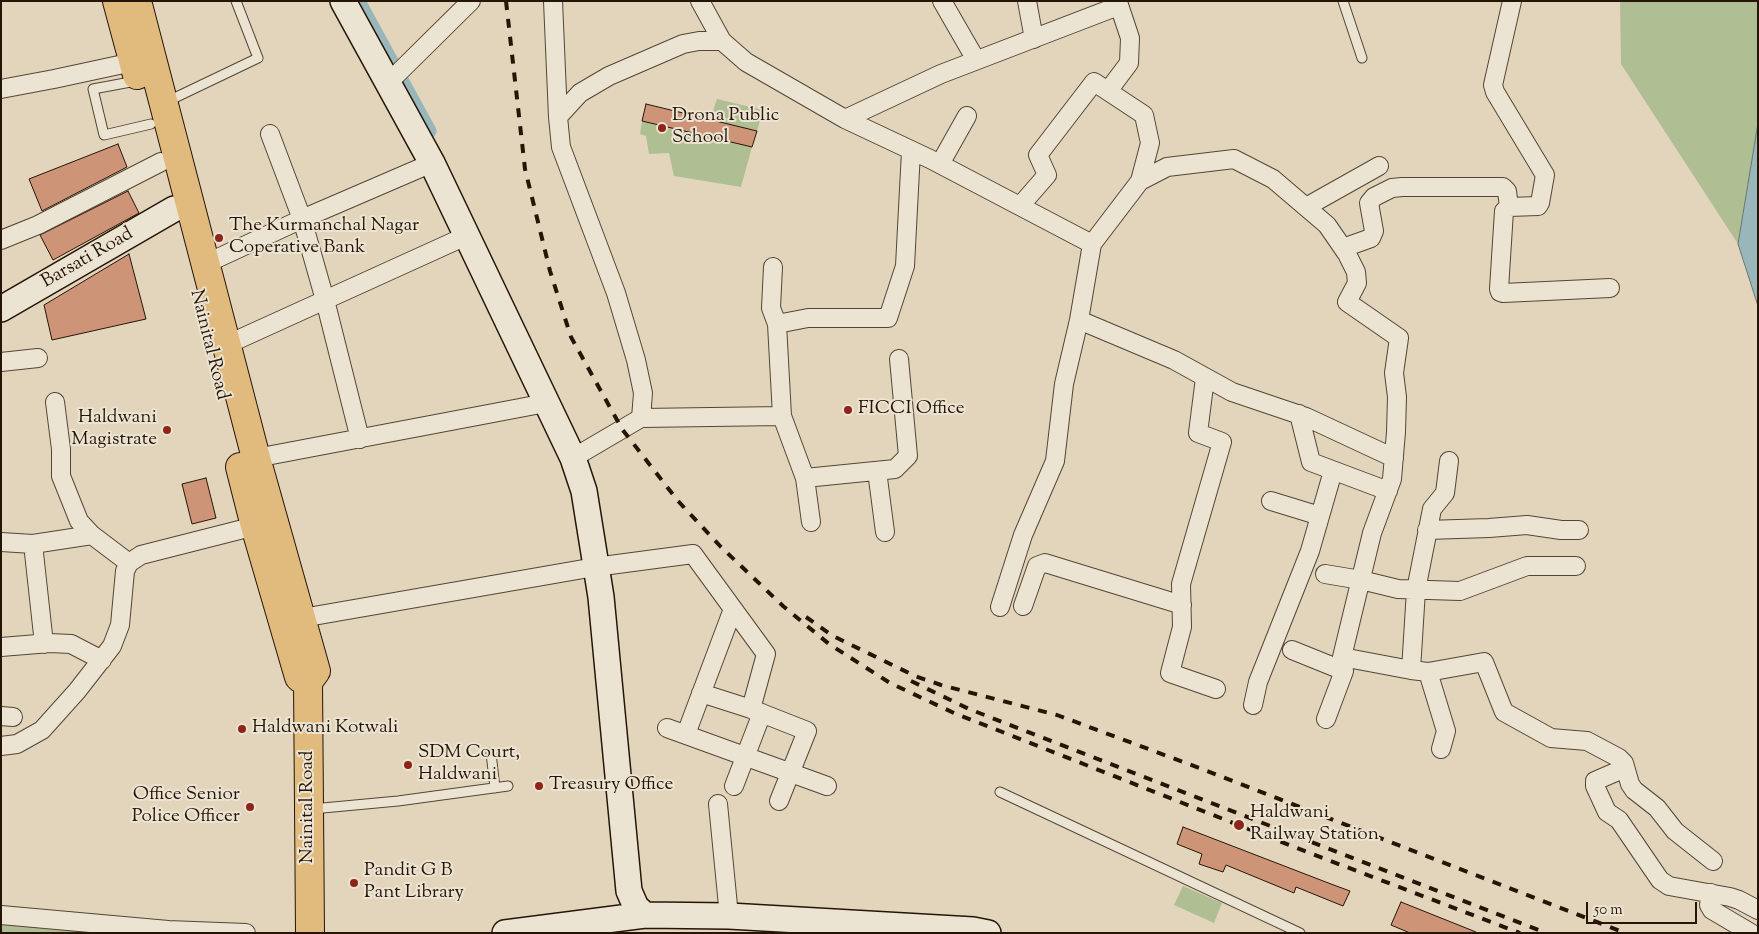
<!DOCTYPE html>
<style>
body{margin:0}
#map{position:relative;width:1759px;height:934px;overflow:hidden;background:#e2d5bc;font-family:"Sorts Mill Goudy",serif}
canvas{display:block}
.frame{position:absolute;inset:0;border:2px solid #261506;pointer-events:none}
.scale{position:absolute;left:1586px;top:902px;width:111px;height:22px;box-sizing:border-box;border:2px solid #261506;border-top:0;padding-left:6px;font-size:15px;line-height:18px;white-space:nowrap;color:#261506;-webkit-text-stroke:4px #ece4d3;paint-order:stroke}
</style>
<div id="map">
<canvas width="1759" height="934"></canvas>
<div class="frame"></div>
<div class="scale">50 m</div>
</div>
<script>
const context = document.querySelector('canvas').getContext('2d');
context.lineJoin = 'round';
function paint(path, color) {
  context.fillStyle = color;
  context.fill(path, 'evenodd');
}
function poly(rows) {
  const path = new Path2D();
  for (const r of rows) {
    path.moveTo(r[0], r[1]);
    for (let i = 2; i < r.length; i += 2) path.lineTo(r[i], r[i + 1]);
  }
  return path;
}
function strokePath(path, color, width, dash) {
  context.strokeStyle = color;
  context.lineWidth = width;
  context.lineCap = dash ? 'butt' : 'round';
  context.setLineDash(dash || []);
  context.stroke(path);
}
function label(font, color, halo, rows, align = 'center') {
  context.font = font + ' "Sorts Mill Goudy",serif';
  context.lineWidth = 4;
  context.setLineDash([]);
  context.textBaseline = 'middle';
  context.strokeStyle = halo;
  context.fillStyle = color;
  for (const [text, x, y, turn = 0] of rows) {
    context.save();
    context.translate(x, y);
    context.rotate((+turn || 0) * Math.PI / 180);
    context.textAlign = isNaN(turn) ? turn : align;
    if (halo) context.strokeText(text, 0, 0);
    context.fillText(text, 0, 0);
    context.restore();
  }
}
const green = poly([
 [1620,1,1758,1,1758,123,1738,244,1621,64],
 [717,99,763,110,757,131,710,120],
 [642,121,752,147,741,187,674,176,669,153,649,154,646,136,640,134],
 [1183,886,1222,903,1214,923,1174,905],
 [1,923,52,929,120,933,1,933]
]);
const water = poly([
 [1758,123,1758,306,1738,244,1758,123]
]);
const canal = poly([
 [358,1,429,131]
]);
const building = poly([
 [646,104,757,131,752,147,642,121,646,104],
 [118,144,127,167,42,211,29,179,118,144],
 [128,191,139,213,53,260,40,235,128,191],
 [129,254,146,319,52,340,44,305,129,254],
 [206,478,216,518,192,524,182,484,206,478],
 [1183,827,1331,884,1350,891,1343,906,1296,887,1294,893,1226,865,1223,872,1199,864,1202,854,1177,844,1183,827],
 [1401,902,1476,932,1476,933,1410,933,1391,925,1401,902]
]);
const lane = poly([
 [1343,1,1362,58],
 [136,81,93,89,104,135,151,124],
 [166,102,258,58,236,1],
 [491,753,495,788],
 [1000,792,1300,933],
 [312,809,398,801,508,786]
]);
const street = poly([
 [553,1,558,117,561,147,616,293,636,360,643,393,641,418,573,458],
 [700,1,722,41],
 [942,1,976,60],
 [1027,1,1034,39],
 [1512,1,1493,85,1495,92,1545,175,1540,203,1538,206,1509,207,1504,211,1499,289,1500,292,1503,293,1610,288],
 [388,83,471,1],
 [1,89,54,79,133,62],
 [1108,91,1129,63,1130,38,1119,5],
 [558,117,580,93,609,76,683,44,699,41,722,41,746,62,845,119,930,159,1092,244,1140,181,1167,167,1234,159,1273,179,1327,225,1347,254,1356,272,1357,283,1347,302,1399,338,1394,373,1397,397,1396,432,1392,479,1372,533,1342,657,1411,670,1416,590,1432,509,1445,493,1449,461],
 [845,119,941,74,1113,8,1112,1],
 [270,134,302,219,325,300,360,439],
 [940,164,967,116],
 [1020,206,1047,175,1038,155,1094,82,1144,115,1150,143,1140,181],
 [1306,207,1379,166],
 [1,240,38,225,161,162],
 [1343,248,1371,238,1374,231,1369,203,1374,197,1392,188,1402,187,1503,187,1507,191,1509,207],
 [205,264,302,219,432,163],
 [773,267,771,308,777,324],
 [1079,320,1174,360,1232,392,1306,417,1394,458],
 [226,345,466,236],
 [899,359,908,456,895,469,805,478,782,416,777,324,808,318,888,318,905,266,911,151],
 [1,362,38,358],
 [1205,378,1198,433,1222,442,1181,584,1182,627,1170,673,1216,689],
 [55,402,61,449,61,476,79,521,92,535,129,563],
 [1299,414,1311,462,1388,491],
 [641,418,782,416],
 [256,458,546,403],
 [877,471,885,532],
 [805,478,811,522],
 [1271,501,1320,516],
 [1427,530,1489,528,1527,525,1561,530,1579,530],
 [1,542,33,544,92,535],
 [33,544,44,644],
 [1325,574,1361,580,1398,589,1460,591,1527,566,1576,566],
 [1023,606,1037,566,1045,563,1182,605],
 [1000,607,1023,535,1055,461,1064,384,1079,320,1092,244],
 [302,618,595,567,693,554,766,654,751,709],
 [1,647,50,643,71,644,102,660],
 [1292,650,1344,671],
 [1411,670,1428,672,1484,662,1504,712,1551,738,1587,741,1619,758,1624,763,1630,784,1634,790,1657,808,1675,831,1713,861],
 [1428,672,1446,731,1441,749],
 [701,693,751,709,807,731,779,801],
 [1253,705,1258,682,1310,551,1333,471],
 [1,716,13,717],
 [1326,719,1344,671,1342,657],
 [667,728,827,786],
 [686,734,733,609],
 [1,746,17,744,42,730,77,691,112,646,120,625,125,571,129,563,141,555,255,526],
 [1625,768,1595,781,1595,786,1607,812,1619,820,1660,880,1669,886,1730,897,1739,900,1758,910],
 [734,786,762,713],
 [718,804,729,916],
 [1711,893,1709,905,1712,910,1751,933],
 [1,915,168,930,246,933]
]);
const secondary = poly([
 [343,1,432,163,573,458,584,491,601,597,629,891,636,907,645,915],
 [1,309,174,209],
 [505,933,645,915,729,916,973,930,988,933]
]);
const highway = poly([
 [117,1,137,75],
 [137,1,256,458,316,671,308,682,310,933],
 [240,467,255,526,299,677,300,678]
]);
const rail = poly([
 [506,1,525,169,550,271,571,337,622,429,678,501,721,547,783,606,829,644,890,683,954,713,1307,852,1520,933],
 [806,617,833,636,915,676,941,685,1057,715,1202,769,1625,933],
 [911,681,969,709,1546,933]
]);
const markers = [
 [662,128,5,"#8f2418"],
 [219,238,5,"#8f2418"],
 [848,410,5,"#8f2418"],
 [167,430,5,"#8f2418"],
 [242,729,5,"#8f2418"],
 [408,765,5,"#8f2418"],
 [539,786,5,"#8f2418"],
 [250,807,5,"#8f2418"],
 [1239,825,6,"#8f2418"],
 [354,883,5,"#8f2418"]
];
const poiNames = [
 ["Drona Public",672,117],
 ["School",672,139],
 ["The Kurmanchal Nagar",229,227],
 ["Coperative Bank",229,249],
 ["FICCI Office",858,410],
 ["Haldwani",157,419,"right"],
 ["Magistrate",157,441,"right"],
 ["Haldwani Kotwali",252,729],
 ["SDM Court,",418,754],
 ["Haldwani",418,776],
 ["Treasury Office",549,786],
 ["Office Senior",240,796,"right"],
 ["Police Officer",240,818,"right"],
 ["Haldwani",1250,814],
 ["Railway Station",1250,836],
 ["Pandit G B",364,872],
 ["Pant Library",364,894]
];
const streetNames = [
 ["Barsati Road",88,259,-30],
 ["Nainital Road",208,345,76],
 ["Nainital Road",309,807,-90]
];
paint(green, '#b0be93');
paint(water, '#99b6bb');
strokePath(water, '#6b7673', 1);
strokePath(canal, '#99b6bb', 15);
paint(building, '#cd9478');
strokePath(building, '#261506', 1);
strokePath(lane, '#554534', 11);
strokePath(street, '#554534', 20);
strokePath(secondary, '#261506', 28);
strokePath(highway, '#261506', 30);
strokePath(lane, '#ece4d3', 9);
strokePath(street, '#ece4d3', 18);
strokePath(secondary, '#ece4d3', 25);
strokePath(highway, '#e1ba7e', 28);
strokePath(rail, '#261506', 4, [9, 9]);
for (const [x, y, r, color] of markers) {
  const dot = new Path2D();
  dot.arc(x, y, r, 0, 2 * Math.PI);
  context.fillStyle = color;
  context.fill(dot);
  strokePath(dot, '#ece4d3', 2);
}
label('19px', '#261506', '#ece4d3', poiNames, 'left');
label('19px', '#261506', '#ece4d3', streetNames);
</script>
